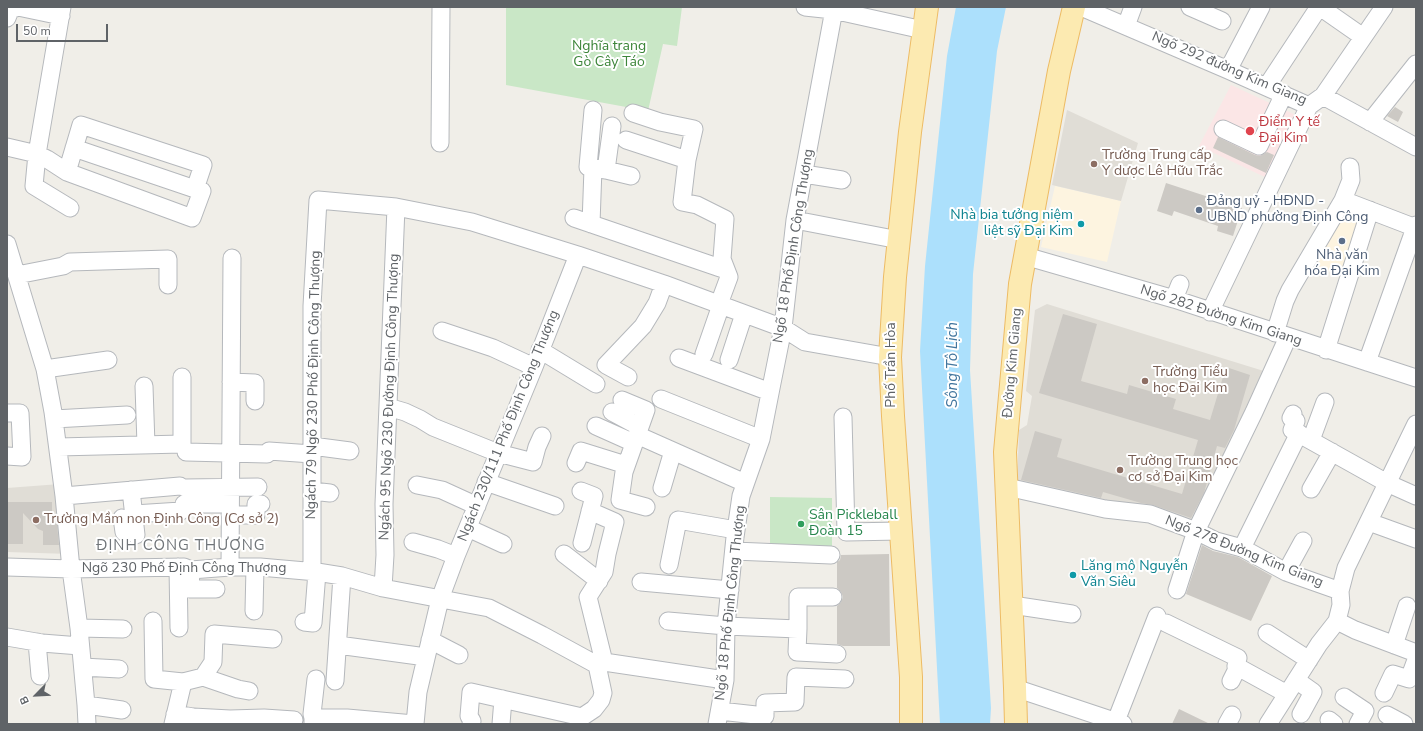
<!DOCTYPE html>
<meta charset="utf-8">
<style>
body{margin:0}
#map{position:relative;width:1423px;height:731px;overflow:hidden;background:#f0eee8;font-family:"Nunito Sans",sans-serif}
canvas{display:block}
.frame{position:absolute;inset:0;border:8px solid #5f6367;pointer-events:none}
.north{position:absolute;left:16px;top:675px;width:40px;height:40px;-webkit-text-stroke:3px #fff;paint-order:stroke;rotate:246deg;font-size:11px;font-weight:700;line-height:16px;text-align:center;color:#5f6367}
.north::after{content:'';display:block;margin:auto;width:14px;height:18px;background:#5f6367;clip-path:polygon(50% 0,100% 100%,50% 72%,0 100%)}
.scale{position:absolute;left:16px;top:24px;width:92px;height:18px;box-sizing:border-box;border:2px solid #5f6367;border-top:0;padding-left:5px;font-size:12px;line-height:14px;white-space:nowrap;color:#5f6367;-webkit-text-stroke:3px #fff;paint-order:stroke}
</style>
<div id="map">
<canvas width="1423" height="731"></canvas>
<div class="frame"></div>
<div class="north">B</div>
<div class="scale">50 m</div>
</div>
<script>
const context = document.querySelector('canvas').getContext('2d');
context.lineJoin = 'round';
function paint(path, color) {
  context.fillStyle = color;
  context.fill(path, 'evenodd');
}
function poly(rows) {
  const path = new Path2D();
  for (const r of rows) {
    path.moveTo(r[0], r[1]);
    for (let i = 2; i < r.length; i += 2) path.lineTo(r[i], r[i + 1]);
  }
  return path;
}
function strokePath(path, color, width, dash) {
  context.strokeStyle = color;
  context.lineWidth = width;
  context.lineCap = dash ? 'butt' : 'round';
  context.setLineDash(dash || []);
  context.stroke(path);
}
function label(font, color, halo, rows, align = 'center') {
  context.font = font + ' "Nunito Sans",sans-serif';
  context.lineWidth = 4;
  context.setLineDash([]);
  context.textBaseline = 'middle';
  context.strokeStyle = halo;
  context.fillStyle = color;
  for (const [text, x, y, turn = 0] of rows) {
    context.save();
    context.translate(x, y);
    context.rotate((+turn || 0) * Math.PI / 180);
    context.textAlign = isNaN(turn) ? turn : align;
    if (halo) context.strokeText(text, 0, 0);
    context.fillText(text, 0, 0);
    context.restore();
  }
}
const commercial = poly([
 [1055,186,1121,201,1107,262,1041,247],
 [1345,205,1366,214,1343,275,1316,268]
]);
const education = poly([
 [1067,110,1138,143,1121,201,1052,185],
 [1047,304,1267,372,1197,525,1017,488,1019,430,1027,425,1032,396,1026,391,1035,310],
 [60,484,70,554,7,552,7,488]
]);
const medical = poly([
 [1231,85,1300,117,1269,179,1199,146]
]);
const green = poly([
 [506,7,682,7,677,46,663,44,648,111,506,85],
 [770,497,832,498,832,551,770,550]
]);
const water = poly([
 [956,7,1006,7,997,51,973,274,970,370,991,708,990,724,940,724,920,351,925,266,947,56]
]);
const building = poly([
 [1395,107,1403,112,1398,122,1387,116],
 [1218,137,1255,155,1260,156,1267,152,1274,155,1266,173,1213,148],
 [1166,183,1242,208,1233,236,1217,231,1218,226,1174,211,1172,216,1157,211],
 [1063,314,1097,324,1081,381,1127,394,1129,385,1176,399,1173,409,1210,420,1226,367,1250,375,1234,430,1225,448,1217,446,1204,493,1191,518,1153,505,1141,503,1103,492,1101,498,1021,480,1035,431,1062,439,1057,457,1182,494,1198,440,1039,393],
 [7,502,52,502,52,514,56,514,59,545,43,545,43,531,38,529,23,513,23,544,7,544],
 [1202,545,1213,551,1238,557,1272,576,1251,621,1186,594],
 [889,554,890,646,843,646,837,644,837,606,841,602,843,597,841,592,837,588,837,562,840,560,841,555],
 [1179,709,1210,724,1172,724]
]);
const minor = poly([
 [62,7,37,154,34,186,70,208],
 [805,7,833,10,923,30],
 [1081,7,1228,70,1309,106,1323,96,1416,147],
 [1190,7,1222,21],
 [1320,7,1363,37],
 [7,18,10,10,18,7,61,16],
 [1126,26,1133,7],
 [1228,70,1261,7],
 [1267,86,1319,7],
 [1323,96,1384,7],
 [593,110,588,167,593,168],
 [633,113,660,122,694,129,687,160],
 [1370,122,1416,64],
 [1223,129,1259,146,1284,94],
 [626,140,687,160,682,202,697,205,725,219,722,259,729,277,719,304],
 [440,143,441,7],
 [7,147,37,154,47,159,67,172,192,218,202,191,195,189,203,165,81,125,67,172],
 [74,148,195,189],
 [606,170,612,126],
 [804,174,842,180],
 [1343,200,1351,180,1350,167],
 [574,218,726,270],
 [795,220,899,240],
 [591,224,593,168,606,170,631,176],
 [7,244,45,369,53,412,64,496,71,569,79,628,86,705,87,724],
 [1025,256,1174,299,1416,378],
 [17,275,63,266,70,262,168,259,168,285],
 [1174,299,1180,284],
 [1210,312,1309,106],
 [442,331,493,348,534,367],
 [1275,333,1285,301,1290,290,1343,200,1416,228],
 [540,350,596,384],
 [1326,350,1370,210],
 [704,354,721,305],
 [679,358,770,392],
 [729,360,744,314],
 [1367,362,1416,225],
 [45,369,108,360],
 [628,377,606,365,643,326,657,303,664,284],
 [231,382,255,383,255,401],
 [144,386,146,445],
 [661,399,761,439],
 [622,400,646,410,624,472,620,500,646,507],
 [388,407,405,412,420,419,433,427,498,453,533,462,537,447,542,436],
 [612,412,640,427],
 [7,413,20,413,22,457,7,456],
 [1293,414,1291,418,1296,421,1292,430,1387,483,1416,496],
 [843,417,846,532,901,531],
 [54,419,127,415],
 [596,426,634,443],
 [637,435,745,483],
 [1311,440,1325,402],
 [312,446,350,451],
 [58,447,182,444,182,377],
 [269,451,312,454],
 [186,452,267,454],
 [576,463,581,451,626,465],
 [486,482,555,506],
 [417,485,442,490,477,506],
 [1007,487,1105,509,1150,514,1196,531,1216,541,1242,548,1286,572,1340,591],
 [185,488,258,487],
 [662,488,673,451],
 [1311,489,1332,452],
 [131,490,136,535],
 [312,491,330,493],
 [581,491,594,496,582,543],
 [64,496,180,486],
 [184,504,230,504],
 [590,511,615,522,607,554,604,572,588,597,604,662],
 [134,514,181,511],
 [230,515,256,515,256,504,261,504],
 [122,518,124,532,135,532],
 [1369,522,1416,539],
 [468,528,503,544],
 [413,542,438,549,456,556],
 [1242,548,1299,433],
 [734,551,831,555],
 [564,554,599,581],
 [669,565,678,520,736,530],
 [7,567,71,569,184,567,191,570,230,567,260,567,317,572,342,576,383,588,489,608,542,635,597,665,604,662,725,680],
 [178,567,179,628],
 [230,567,232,258],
 [191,570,190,589,216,589],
 [312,571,312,306,318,200,396,207,472,222,578,255,664,284,783,328,805,342,890,357],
 [1286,572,1303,541],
 [641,582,730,590],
 [383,588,385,555,384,504,396,207],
 [1177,590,1196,531,1254,412,1288,337],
 [1012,605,1072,614],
 [254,611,255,567],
 [153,621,154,679,183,682],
 [668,621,726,626,798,629,797,652,837,654],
 [1337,621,1355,630,1416,653],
 [304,622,313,623,317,572],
 [1166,623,1238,658,1236,666,1287,694],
 [79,628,123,629],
 [798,629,798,597,833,597],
 [1267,633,1309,660],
 [7,637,42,643,80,646],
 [430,640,459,655],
 [37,642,40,676],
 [338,645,426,657],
 [1394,645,1407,606],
 [83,667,119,669],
 [203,677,213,662,214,634,273,639],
 [1296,680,1313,692,1301,714],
 [335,681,342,576],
 [1231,681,1238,667],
 [1015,688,1123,724],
 [1384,693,1393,674,1409,679,1416,660],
 [1344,697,1365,711,1358,724],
 [86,705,122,710],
 [720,711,765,716,765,703,795,702,796,677,845,679],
 [175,714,193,717,230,719,264,718,294,720],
 [1387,715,1404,724],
 [313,718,312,714,316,679],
 [1329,720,1334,724],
 [1116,721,1157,616],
 [173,724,183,682,203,677,238,689,249,691],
 [313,724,313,718,347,718,414,724],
 [415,724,418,692,440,599,456,556,534,367,578,255],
 [471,724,472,721,469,716,471,692,582,717,594,709,601,700,603,693,597,665],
 [501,724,503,699],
 [717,724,725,680,726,626,735,537,741,496,761,439,772,383,783,328,795,220,833,15,834,7],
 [1227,724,1232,715],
 [1268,724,1319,644,1337,621,1341,605,1340,591,1346,568,1416,424]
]);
const major = poly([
 [911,724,911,677,893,416,890,357,895,277,910,132,927,7],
 [1016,724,1015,688,1005,452,1020,284,1059,71,1074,7]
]);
const markers = [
 [1250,131,5,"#e0444e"],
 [1094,164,4,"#8d6e63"],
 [1199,210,4,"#5c6f8a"],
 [1081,224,4,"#0f9aa8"],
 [1342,241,4,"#5c6f8a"],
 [1145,381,4,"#8d6e63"],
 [1120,470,4,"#8d6e63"],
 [36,520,4,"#8d6e63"],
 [801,524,4,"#2e9e5b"],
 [1073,575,4,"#0f9aa8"]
];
const parkNames = [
 ["Nghĩa trang",609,47],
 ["Gò Cây Táo",609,63]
];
const streetNames = [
 ["Ngõ 292 đường Kim Giang",1229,69,23],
 ["Ngõ 18 Phố Định Công Thượng",794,246,-81],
 ["Ngõ 282 Đường Kim Giang",1221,316,18],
 ["Đường Kim Giang",1013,363,-85],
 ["Phố Trần Hòa",892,365,-90],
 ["Ngách 79 Ngõ 230 Phố Định Công Thượng",314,385,-89],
 ["Ngách 95 Ngõ 230 Đường Định Công Thượng",390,397,-88],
 ["Ngách 230/111 Phố Định Công Thượng",509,426,-68],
 ["Ngõ 278 Đường Kim Giang",1244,552,22],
 ["Ngõ 230 Phố Định Công Thượng",184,569],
 ["Ngõ 18 Phố Định Công Thượng",731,603,-84]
];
const healthNames = [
 ["Điểm Y tế",1259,123],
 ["Đại Kim",1259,139]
];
const educationNames = [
 ["Trường Trung cấp",1102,156],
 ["Y dược Lê Hữu Trắc",1102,172],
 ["Trường Tiểu",1153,373],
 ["học Đại Kim",1153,389],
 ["Trường Trung học",1128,462],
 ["cơ sở Đại Kim",1128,478],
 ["Trường Mầm non Định Công (Cơ sở 2)",44,520]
];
const serviceNames = [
 ["Đảng uỷ - HĐND -",1207,202],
 ["UBND phường Định Công",1207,218],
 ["Nhà văn",1342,256,"center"],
 ["hóa Đại Kim",1342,272,"center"]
];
const cultureNames = [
 ["Nhà bia tưởng niệm",1073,216],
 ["liệt sỹ Đại Kim",1073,232],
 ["Lăng mộ Nguyễn",1081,567,"left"],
 ["Văn Siêu",1081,583,"left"]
];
const leisureNames = [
 ["Sân Pickleball",809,516],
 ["Đoàn 15",809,532]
];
const waterNames = [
 ["Sông Tô Lịch",953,365,-90]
];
const neighbourhoodNames = [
 ["ĐỊNH CÔNG THƯỢNG",181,546]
];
paint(commercial, '#fdf4e0');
paint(education, '#e0ddd6');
paint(medical, '#fbe6e6');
paint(green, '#c9e7c6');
paint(water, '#ace0fc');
paint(building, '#ccc9c4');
strokePath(minor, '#b5b8bc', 19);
strokePath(major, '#edbb64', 24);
strokePath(minor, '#fff', 17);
strokePath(major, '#fceab1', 22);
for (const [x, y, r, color] of markers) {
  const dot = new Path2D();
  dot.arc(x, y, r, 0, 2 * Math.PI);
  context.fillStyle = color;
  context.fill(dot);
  strokePath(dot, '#fff', 1.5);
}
label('14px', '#3c8539', '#fff', parkNames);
label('14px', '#5f6367', '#fff', streetNames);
label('14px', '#be3a42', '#fff', healthNames, 'left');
label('14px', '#785e54', '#fff', educationNames, 'left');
label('14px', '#4e5e75', '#fff', serviceNames, 'left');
label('14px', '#0d838f', '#fff', cultureNames, 'right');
label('14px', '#27864d', '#fff', leisureNames, 'left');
label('italic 15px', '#42769e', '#fff', waterNames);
context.letterSpacing = '1px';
label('15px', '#707579', '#fff', neighbourhoodNames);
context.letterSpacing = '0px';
</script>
